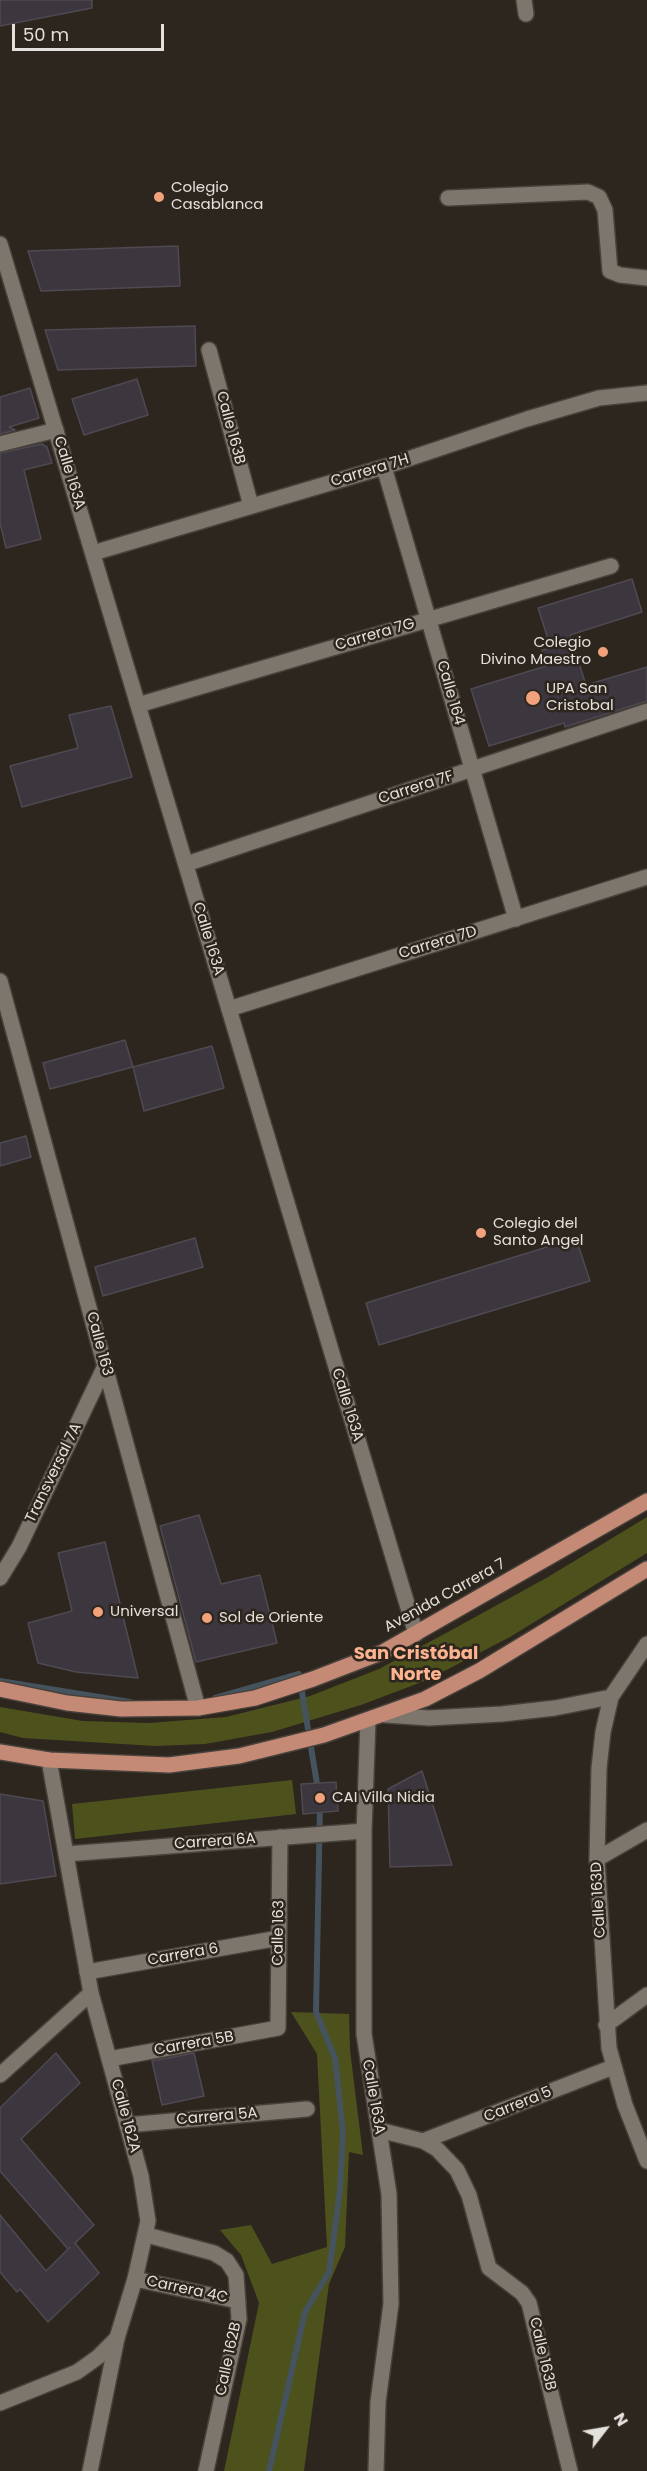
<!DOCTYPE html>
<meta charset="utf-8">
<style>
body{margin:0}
#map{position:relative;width:647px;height:2471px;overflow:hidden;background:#2c261e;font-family:Poppins,sans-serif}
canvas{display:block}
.north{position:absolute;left:575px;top:2399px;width:60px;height:60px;-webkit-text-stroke:4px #2c261e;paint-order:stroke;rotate:59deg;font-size:16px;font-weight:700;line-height:24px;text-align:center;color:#e4e0db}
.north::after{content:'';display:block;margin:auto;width:21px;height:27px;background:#e4e0db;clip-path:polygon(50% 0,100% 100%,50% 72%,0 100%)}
.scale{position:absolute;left:12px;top:24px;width:152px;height:27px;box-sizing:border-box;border:3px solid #e4e0db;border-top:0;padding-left:8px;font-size:18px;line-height:21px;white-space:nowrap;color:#e4e0db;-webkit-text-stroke:4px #2c261e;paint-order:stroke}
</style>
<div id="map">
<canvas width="647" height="2471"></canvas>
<div class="north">N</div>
<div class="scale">50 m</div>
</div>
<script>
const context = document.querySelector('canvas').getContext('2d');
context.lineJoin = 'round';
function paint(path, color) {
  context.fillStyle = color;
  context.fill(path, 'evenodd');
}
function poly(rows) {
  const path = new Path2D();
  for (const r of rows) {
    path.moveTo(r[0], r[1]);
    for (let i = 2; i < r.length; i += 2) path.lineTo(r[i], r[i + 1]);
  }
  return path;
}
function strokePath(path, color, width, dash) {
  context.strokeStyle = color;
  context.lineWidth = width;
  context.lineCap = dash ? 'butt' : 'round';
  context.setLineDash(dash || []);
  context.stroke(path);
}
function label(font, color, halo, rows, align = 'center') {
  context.font = font + ' Poppins,sans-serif';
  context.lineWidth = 5;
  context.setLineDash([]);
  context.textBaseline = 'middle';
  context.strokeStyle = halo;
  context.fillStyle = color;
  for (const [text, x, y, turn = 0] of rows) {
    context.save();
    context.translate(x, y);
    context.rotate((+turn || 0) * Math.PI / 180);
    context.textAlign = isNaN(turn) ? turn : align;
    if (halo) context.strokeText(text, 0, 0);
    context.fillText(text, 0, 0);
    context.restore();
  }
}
const green = poly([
 [647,1517,647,1553,510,1637,427,1680,361,1705,272,1732,205,1744,155,1746,23,1738,0,1732,0,1707,83,1721,149,1723,226,1717,310,1696,379,1669,448,1632,548,1577],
 [292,1780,296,1814,75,1839,72,1804],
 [291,2012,349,2014,350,2050,363,2155,349,2152,345,2247,329,2284,304,2471,224,2471,259,2303,241,2255,220,2230,251,2225,272,2264,327,2247,317,2054]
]);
const stream = poly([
 [0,1681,130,1702],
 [215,1698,299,1674,318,1790],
 [269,2471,305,2312,329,2272,340,2190,343,2132,335,2058,316,2012,320,1806]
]);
const building = poly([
 [0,0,92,0,92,8,0,26,0,0],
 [178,246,180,286,41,291,28,251,178,246],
 [195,326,196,366,58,370,45,330,195,326],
 [137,379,148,415,84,435,72,399,137,379],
 [30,388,39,418,9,427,15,430,0,434,0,397,30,388],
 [42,444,47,447,52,463,24,470,41,539,6,548,0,523,0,453,42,444],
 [632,579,642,612,570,635,586,685,647,667,647,701,565,727,564,723,489,746,471,689,546,666,542,650,551,648,538,608,632,579],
 [111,706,132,777,22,807,10,766,78,748,69,715,111,706],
 [125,1040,133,1067,50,1089,43,1063,125,1040],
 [212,1046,224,1088,144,1111,133,1067,212,1046],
 [26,1136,31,1157,0,1166,0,1143,26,1136],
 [195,1238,203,1267,103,1296,95,1267,195,1238],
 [576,1238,590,1281,379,1345,366,1303,576,1238],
 [199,1515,221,1584,260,1575,277,1643,196,1662,160,1526,199,1515],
 [105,1542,138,1678,76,1672,38,1663,28,1623,72,1611,58,1553,105,1542],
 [422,1771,452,1865,390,1867,388,1789,422,1771],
 [336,1782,338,1811,303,1814,301,1784,336,1782],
 [0,1794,43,1801,56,1876,0,1884,0,1794],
 [56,2053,80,2083,21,2139,94,2225,75,2243,99,2273,48,2322,20,2289,17,2292,0,2272,0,2215,46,2271,70,2247,68,2249,0,2171,0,2108,56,2053],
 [194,2053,204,2096,162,2105,152,2061,194,2053]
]);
const minor = poly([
 [524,0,526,14],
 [448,198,588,192,599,197,605,210,610,271,620,275,647,278],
 [209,350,251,506],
 [0,444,56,430],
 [384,467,516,919],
 [93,553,384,467,527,419,599,398,647,393],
 [138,705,611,566],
 [186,864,647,711],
 [229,1009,647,877],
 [647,1644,611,1697,603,1732,599,1768,597,1859,609,2048,625,2105,647,2161],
 [385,1715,429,1718,502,1714,555,1708,611,1697],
 [368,1721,364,1831,364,2034,389,2194,391,2304,378,2402,376,2471],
 [66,1854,364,1831],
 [597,1859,647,1830],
 [87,1972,279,1938],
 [606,2025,647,1995],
 [109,2059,278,2028,280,1837],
 [0,2075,91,1993],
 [127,2125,307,2109],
 [379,2130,423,2141,437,2149,457,2170,469,2195,489,2268,522,2293,529,2303,570,2471],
 [423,2141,613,2067],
 [147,2235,214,2253,227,2261,236,2275,239,2319,206,2471],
 [135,2279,238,2301],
 [90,2471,117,2338]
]);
const tertiary = poly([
 [0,981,198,1708],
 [0,1578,19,1547,105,1366],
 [0,2403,77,2372,98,2357,117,2338,135,2279,148,2221,141,2176,91,1993,49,1760]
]);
const secondary = poly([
 [0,244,416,1634]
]);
const primary = poly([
 [0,1689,67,1703,121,1709,198,1708,255,1698,313,1679,383,1652,647,1501],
 [0,1752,49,1760,169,1765,239,1756,324,1735,425,1699,479,1671,647,1569]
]);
const markers = [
 [159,197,6,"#f1a27b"],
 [603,652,6,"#f1a27b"],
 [533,698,8,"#f1a27b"],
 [481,1233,6,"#f1a27b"],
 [98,1612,6,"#f1a27b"],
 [207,1618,6,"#f1a27b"],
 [320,1798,6,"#f1a27b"]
];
const poiNames = [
 ["Colegio",171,188],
 ["Casablanca",171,205],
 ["Colegio",591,643,"right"],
 ["Divino Maestro",591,660,"right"],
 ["UPA San",546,689],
 ["Cristobal",546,706],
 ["Colegio del",493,1224],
 ["Santo Angel",493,1241],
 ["Universal",110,1612],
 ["Sol de Oriente",219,1618],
 ["CAI Villa Nidia",332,1798]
];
const streetNames = [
 ["Calle 163B",230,428,75],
 ["Carrera 7H",370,471,-17],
 ["Calle 163A",69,473,73],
 ["Carrera 7G",375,635,-16],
 ["Calle 164",450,693,74],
 ["Carrera 7F",416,788,-18],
 ["Calle 163A",208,939,73],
 ["Carrera 7D",438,943,-17],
 ["Calle 163",99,1344,75],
 ["Calle 163A",347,1405,73],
 ["Transversal 7A",54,1473,-64],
 ["Avenida Carrera 7",445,1596,-29],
 ["Carrera 6A",215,1842,-4],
 ["Calle 163D",599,1900,-93],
 ["Calle 163",279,1933,-89],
 ["Carrera 6",183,1955,-10],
 ["Carrera 5B",194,2044,-10],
 ["Calle 163A",373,2097,80],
 ["Carrera 5",518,2105,-22],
 ["Calle 162A",125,2116,75],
 ["Carrera 5A",217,2117,-5],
 ["Carrera 4C",187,2290,12],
 ["Calle 163B",542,2354,77],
 ["Calle 162B",229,2359,-78]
];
const quarterNames = [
 ["San Cristóbal",416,1654],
 ["Norte",416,1675]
];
paint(green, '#4d521d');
strokePath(stream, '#44535d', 6);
paint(building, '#3c363f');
strokePath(building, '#4f4952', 1.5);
strokePath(minor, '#47413b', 18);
strokePath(tertiary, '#47413b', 18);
strokePath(secondary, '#47413b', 18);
strokePath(primary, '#47413b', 18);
strokePath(minor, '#7d766d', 15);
strokePath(tertiary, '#7d766d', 15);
strokePath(secondary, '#7d766d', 15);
strokePath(primary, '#c48a76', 15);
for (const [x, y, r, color] of markers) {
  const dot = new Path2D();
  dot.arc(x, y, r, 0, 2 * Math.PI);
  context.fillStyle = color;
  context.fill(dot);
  strokePath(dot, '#2c261e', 2);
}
label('15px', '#e4e0db', '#2c261e', poiNames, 'left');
label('15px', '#e4e0db', '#2c261e', streetNames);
label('bold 18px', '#fdb38f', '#2c261e', quarterNames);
</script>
